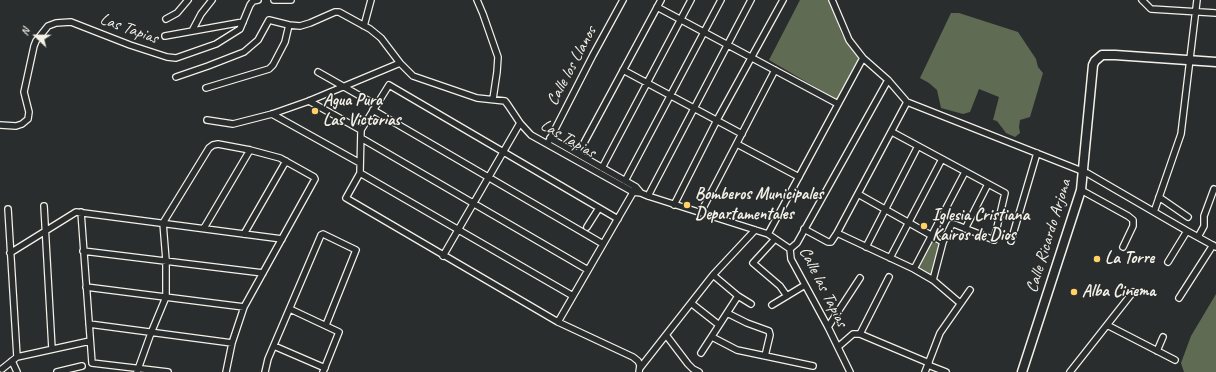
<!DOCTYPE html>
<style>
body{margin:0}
#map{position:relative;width:1216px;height:372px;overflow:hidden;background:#2a2d2e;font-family:Caveat,sans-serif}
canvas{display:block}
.north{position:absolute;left:16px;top:16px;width:40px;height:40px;-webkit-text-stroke:3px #2a2d2e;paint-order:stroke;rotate:292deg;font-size:11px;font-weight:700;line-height:16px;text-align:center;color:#f4f1e8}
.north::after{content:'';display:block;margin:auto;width:14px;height:18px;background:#f4f1e8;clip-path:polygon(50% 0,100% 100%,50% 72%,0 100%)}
</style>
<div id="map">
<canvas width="1216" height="372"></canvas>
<div class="north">N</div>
</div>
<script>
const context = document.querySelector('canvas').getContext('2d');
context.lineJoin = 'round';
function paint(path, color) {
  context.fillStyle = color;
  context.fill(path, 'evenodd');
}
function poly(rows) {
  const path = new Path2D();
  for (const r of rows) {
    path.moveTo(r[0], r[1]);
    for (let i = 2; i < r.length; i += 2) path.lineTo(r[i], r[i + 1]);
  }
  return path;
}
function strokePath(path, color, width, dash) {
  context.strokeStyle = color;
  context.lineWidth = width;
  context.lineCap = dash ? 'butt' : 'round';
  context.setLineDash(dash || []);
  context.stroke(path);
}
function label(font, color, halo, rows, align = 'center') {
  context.font = font + ' Caveat,sans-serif';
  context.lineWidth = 3;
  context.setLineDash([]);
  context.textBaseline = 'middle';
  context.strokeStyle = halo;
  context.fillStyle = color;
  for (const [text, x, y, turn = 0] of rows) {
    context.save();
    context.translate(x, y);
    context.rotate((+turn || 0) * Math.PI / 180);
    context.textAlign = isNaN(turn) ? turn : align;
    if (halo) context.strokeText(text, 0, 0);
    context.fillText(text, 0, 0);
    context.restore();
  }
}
const green = poly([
 [800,0,829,0,842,35,859,59,837,100,769,60],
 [951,13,959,13,1018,32,1036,59,1038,67,1043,73,1030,117,1020,120,1019,127,1020,133,1015,137,1006,133,997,121,993,120,999,97,979,89,970,112,963,114,941,108,937,90,929,83,920,78],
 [932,238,939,244,932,277,917,267],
 [1216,294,1216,372,1184,372,1181,363,1191,336]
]);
const street = poly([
 [274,0,291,0],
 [477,0,483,14,498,57,497,72,493,99],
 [832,0,849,40,863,58,888,80,907,102,1087,173,1187,231,1216,247],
 [1142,0,1151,9,1216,13],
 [657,7,838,104],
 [166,19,177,13,188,0],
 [364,26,371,0],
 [192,31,201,14,212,0],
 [165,36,243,22],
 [623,70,742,134],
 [318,72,376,105],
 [176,77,208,66,244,52,258,40,269,20,289,25,300,26,310,23,335,12,339,12,370,29,381,38,400,63,413,76,477,98,505,101,508,105,520,123,531,135,633,192,641,193],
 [206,88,269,69,273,65,285,42,289,25],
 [309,101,361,130],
 [373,110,603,244],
 [272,114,360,163],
 [207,120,233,124,272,114,309,101,400,63],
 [0,125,16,126,22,124,28,119,29,112,24,92,34,46,36,41,48,26,56,23,71,22,130,45,167,57,176,58,216,44,240,29,250,5,253,1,258,0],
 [892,132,1005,193,994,240,954,224,952,224,943,242,933,280],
 [361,138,588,270],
 [550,138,636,187,641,193,648,196,768,234,790,249,791,259,828,327,850,372],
 [549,141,593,55,623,0],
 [737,144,799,177],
 [578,154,661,0],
 [602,168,691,0],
 [360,173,573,296],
 [625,181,721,0],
 [1081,190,1128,216,1133,220,1133,226,1123,247],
 [858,194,943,242],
 [648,196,751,0],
 [1159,197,1188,217],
 [674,205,717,120,783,0],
 [44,206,52,349],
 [8,209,17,357],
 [81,212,92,363,168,372],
 [701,212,775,70],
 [1154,212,1181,134,1197,0],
 [618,219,389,85,361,130,360,173,346,198,558,322,633,357,638,361,640,365,639,372],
 [587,227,599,208],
 [204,228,250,150],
 [804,229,828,242,831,242,837,233,907,102],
 [965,229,988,184],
 [837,233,914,269,933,280,960,303],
 [244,234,286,161],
 [768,234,863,58],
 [1198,237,1204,226,1204,216,1214,189],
 [775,239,753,263,780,286,787,296],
 [1011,241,1037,153],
 [866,247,918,146],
 [790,249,797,243,888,80],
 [83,251,263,273],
 [10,253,76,212,282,239],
 [443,256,520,123],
 [890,258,942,159],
 [1168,262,1187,231],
 [914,269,965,172],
 [713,275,738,296,751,304],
 [86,287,244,307],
 [1179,298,1213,245],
 [691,303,719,325],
 [772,305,805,285],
 [290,309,339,332,323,372],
 [727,313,747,323,769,331,770,335,765,356],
 [558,322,635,189],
 [89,324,232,343],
 [1107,325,1175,360],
 [828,327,860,278],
 [860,334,889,277],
 [666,335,688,364,693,369,699,372],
 [712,337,737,350,813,366],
 [274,346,325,368],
 [838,347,853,334,860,334,929,363],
 [1157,351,1163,337],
 [701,353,738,296],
 [12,361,17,372],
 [928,365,946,372],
 [640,368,713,275,755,230],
 [2,369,17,357,90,341],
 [57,372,82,366],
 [137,372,151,333,166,297,166,260,163,223,209,148,213,145,218,144,250,150,280,158,314,177,315,179,244,307,232,343,226,372],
 [265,372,268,359,321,235,323,234,356,250,326,325],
 [925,372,940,333,970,290],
 [1070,372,1133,292]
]);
const secondary = poly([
 [1022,372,1081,190,1093,65,1095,61,1102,55,1115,55,1216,62]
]);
const markers = [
 [315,111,4,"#ffd166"],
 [687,205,4,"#ffd166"],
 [924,226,4,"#ffd166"],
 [1097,259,4,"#ffd166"],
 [1074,292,4,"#ffd166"]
];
const streetNames = [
 ["Las Tapias",129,29,20],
 ["Calle los Llanos",572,66,-62],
 ["Las Tapias",568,139,30],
 ["Calle Ricardo Arjona",1049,236,-73],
 ["Calle las Tapias",823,287,63]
];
const poiNames = [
 ["Agua Pura",323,101],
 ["Las Victorias",323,121],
 ["Bomberos Municipales",695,195],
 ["Departamentales",695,215],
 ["Iglesia Cristiana",932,216],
 ["Kairos de Dios",932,236],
 ["La Torre",1105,259],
 ["Alba Cinema",1082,292]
];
paint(green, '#5f6b52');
strokePath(street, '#f4f1e8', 8);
strokePath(secondary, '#f4f1e8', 11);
strokePath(street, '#2a2d2e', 5.5);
strokePath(secondary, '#2a2d2e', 8);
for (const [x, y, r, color] of markers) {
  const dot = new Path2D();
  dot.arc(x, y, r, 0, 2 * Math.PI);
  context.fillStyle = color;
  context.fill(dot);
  strokePath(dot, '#2a2d2e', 1.5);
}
label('17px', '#f4f1e8', '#2a2d2e', streetNames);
label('bold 17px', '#f4f1e8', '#2a2d2e', poiNames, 'left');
</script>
